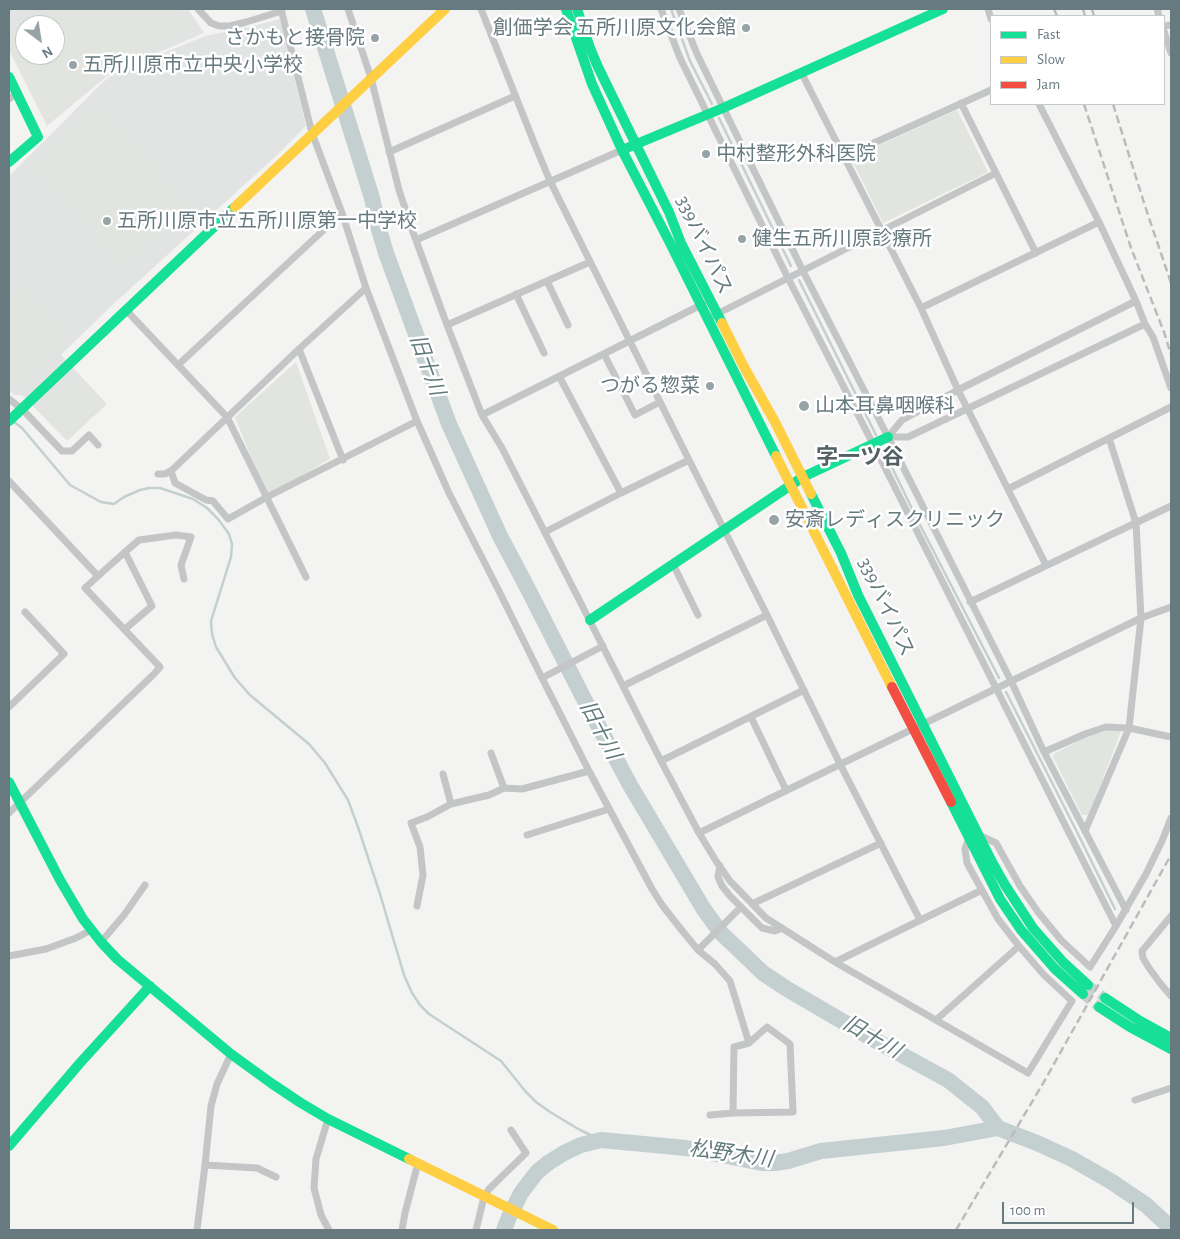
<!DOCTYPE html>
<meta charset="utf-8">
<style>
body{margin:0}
#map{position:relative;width:1180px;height:1239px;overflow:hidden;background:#f3f3f2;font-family:"Alegreya Sans",sans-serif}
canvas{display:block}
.frame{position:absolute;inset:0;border:10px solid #667a7f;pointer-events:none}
.legend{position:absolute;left:990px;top:15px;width:175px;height:90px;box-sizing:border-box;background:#fff;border:1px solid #c2cacc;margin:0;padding:6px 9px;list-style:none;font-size:15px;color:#667a7f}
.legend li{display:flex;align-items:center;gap:10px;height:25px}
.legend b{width:25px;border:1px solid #c2cacc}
.north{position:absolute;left:15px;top:15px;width:50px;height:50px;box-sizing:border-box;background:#fff;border:1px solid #c2cacc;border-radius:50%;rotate:149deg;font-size:14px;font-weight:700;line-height:20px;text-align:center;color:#667a7f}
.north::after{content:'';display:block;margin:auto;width:18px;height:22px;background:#97a4a7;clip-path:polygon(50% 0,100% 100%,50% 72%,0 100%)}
.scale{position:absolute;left:1002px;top:1202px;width:132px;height:22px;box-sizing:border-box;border:2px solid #667a7f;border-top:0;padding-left:6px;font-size:15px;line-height:18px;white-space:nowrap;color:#667a7f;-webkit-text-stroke:4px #fff;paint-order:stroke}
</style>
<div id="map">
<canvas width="1180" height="1239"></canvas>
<div class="frame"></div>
<ul class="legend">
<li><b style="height:6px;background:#16e098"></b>Fast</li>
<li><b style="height:6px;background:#ffcf43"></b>Slow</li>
<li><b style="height:6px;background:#f24e42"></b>Jam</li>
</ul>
<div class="north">N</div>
<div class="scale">100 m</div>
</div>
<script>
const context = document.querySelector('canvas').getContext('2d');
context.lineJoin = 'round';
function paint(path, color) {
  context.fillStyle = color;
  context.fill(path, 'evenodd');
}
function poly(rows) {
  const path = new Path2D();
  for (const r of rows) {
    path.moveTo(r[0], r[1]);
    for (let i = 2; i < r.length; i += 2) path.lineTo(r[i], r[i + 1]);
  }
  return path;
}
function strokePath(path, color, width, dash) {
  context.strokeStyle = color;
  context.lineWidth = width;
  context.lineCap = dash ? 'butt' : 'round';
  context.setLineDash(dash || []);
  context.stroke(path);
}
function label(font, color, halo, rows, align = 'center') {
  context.font = font + ' "Alegreya Sans","Noto Sans JP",sans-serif';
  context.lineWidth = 5;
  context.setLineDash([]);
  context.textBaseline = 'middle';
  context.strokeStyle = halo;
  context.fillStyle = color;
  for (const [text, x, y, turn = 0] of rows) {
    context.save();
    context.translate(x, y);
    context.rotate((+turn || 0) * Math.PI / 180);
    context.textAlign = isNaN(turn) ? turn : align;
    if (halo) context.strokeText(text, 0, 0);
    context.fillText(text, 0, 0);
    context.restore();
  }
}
const built = poly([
 [9,9,188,9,204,33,112,72,47,126,9,50],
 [25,25,55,25,55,55,25,55],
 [280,19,306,126,276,156,108,309,61,355,107,404,67,441,22,395,14,395,9,390,9,176,102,83,115,73,205,36,245,28]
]);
const green = poly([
 [62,9,179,9,191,27,115,65,48,122,9,45,9,34,25,26,25,55,55,55,55,25,28,25],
 [97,105,190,207,125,266,32,167],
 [957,110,988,172,883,223,851,158],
 [24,285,69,337,24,382,9,381,9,299],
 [296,362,330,459,267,497,235,417],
 [79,376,104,403,67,438,41,410],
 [1107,731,1121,731,1089,815,1082,815,1053,757,1054,754,1086,737]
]);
const stream = poly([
 [671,9,690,61,712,104],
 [719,118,791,266],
 [799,280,876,435],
 [13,421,22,428,70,485,101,502,114,504,124,497,140,490,149,488,160,488,193,499,207,508,218,519,229,534,232,544,231,557,211,621,212,634,216,647,235,678,250,695,309,744,325,763,348,800,358,827,380,894,404,975,412,993,420,1005,429,1014,501,1061,526,1092,536,1102,550,1112,580,1130,601,1140],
 [883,449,919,523,999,678],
 [1006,692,1075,828,1115,909]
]);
const river = poly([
 [313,9,372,198,378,226,386,253,449,424,500,536,528,589,583,697,630,785,703,908,721,933,739,950,763,973,787,989,871,1038,948,1080,982,1107,998,1128,1037,1143,1072,1159,1112,1182,1146,1205,1171,1228],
 [504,1230,509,1217,521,1193,537,1172,548,1163,564,1153,581,1145,601,1140,686,1148,762,1163,775,1163,788,1161,821,1151,944,1138,998,1128]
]);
const secondaryTunnel = poly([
 [1088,985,1105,998],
 [1083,994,1099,1007]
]);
const street = poly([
 [198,9,211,23,219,26,230,26,246,22,282,11],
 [281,9,312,133,342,213,366,288,417,421,449,493,498,589,542,678,589,771,652,889,662,905,680,928,698,950,715,964,730,981,749,1043,767,1027,790,1044,793,1112,733,1113,710,1115],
 [348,9,371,78,399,190,413,232,447,325,482,415,502,448,661,761,699,833,716,861,730,881,766,918,835,962,1028,1073,1072,1001,1044,975,1019,946,998,919,967,863,965,849,969,837,979,835,996,843,1020,886,1038,912,1061,940,1090,967,1116,926,873,444,788,278,680,58,661,9],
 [481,9,535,145,550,181,689,460,767,615,840,764,920,920],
 [679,9,697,54,803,271,888,437,1011,681,1044,752,1126,910],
 [988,9,991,19],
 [1157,9,1159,16],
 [1164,26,1171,25],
 [1164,31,1171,53],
 [801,72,921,308,958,390,1046,565],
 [9,99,16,94],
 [961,103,1036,253],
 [1039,104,1099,222,1136,301,1145,324,1153,337,1171,388],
 [389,152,515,96],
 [845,156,991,90],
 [416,240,622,150],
 [547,281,568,325],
 [516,294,544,353],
 [921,308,1099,222],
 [126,310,227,417,306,577],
 [713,316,996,173],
 [447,325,590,262],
 [299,349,343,460],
 [604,354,635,415,660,402],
 [178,365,342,213],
 [559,376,621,493],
 [9,399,22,409,62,451,72,451,89,435,98,445],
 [482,415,703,304],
 [888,437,902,420,958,390,1136,301],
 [888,437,908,437,1145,324],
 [171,471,299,349,366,288],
 [158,474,165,474,171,471,175,483,206,500,213,501,228,519,267,497,417,421],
 [9,481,98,576,85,588,160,667,154,674,9,813],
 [1008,489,1171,407],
 [545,532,621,493,689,460],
 [673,564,698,615],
 [98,576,125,552],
 [970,602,1171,506],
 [125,629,152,606,125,552,139,540,176,535,191,537,181,565,184,579],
 [542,678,603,646],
 [623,686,767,615],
 [9,707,64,654,25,612],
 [751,717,786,790],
 [1044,752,1085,734,1106,727,1129,728,1171,737],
 [491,753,504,788],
 [661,761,804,690],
 [443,774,451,804],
 [1085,831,1129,728,1141,618,1136,523,1109,438],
 [699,833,1141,618,1171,607],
 [527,835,609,809],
 [720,866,718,877,722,886,730,896,762,928,775,931,782,928],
 [752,904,881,843],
 [417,906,423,875,420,847,411,823,427,817,451,804,489,795,504,788,522,789,589,771],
 [1171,916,1142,951,1143,958,1149,968,1160,983,1171,996],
 [1116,926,1146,874,1162,841,1171,818],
 [101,942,124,915,145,885],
 [698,950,741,907],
 [9,956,46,949,76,938,91,930],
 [835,962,982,890],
 [936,1020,1019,946],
 [1135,1100,1171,1088],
 [733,1113,734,1047,749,1043],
 [328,1119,316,1159,314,1188,321,1215,329,1230],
 [205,1165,257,1168,276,1177],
 [197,1230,205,1165,211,1106,217,1084,231,1054],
 [402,1230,405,1213,418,1163],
 [476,1230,484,1197,489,1189,526,1153,511,1130]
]);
const fast = poly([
 [566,9,592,84,622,150,670,243,776,456],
 [577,9,590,48,598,67,669,212,681,243,722,323],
 [9,77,38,137,9,162],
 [622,150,723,108,943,9],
 [9,421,235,207],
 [811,494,841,553,858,595,992,862,1005,885,1033,928,1063,962,1088,985],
 [590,620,803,477,888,437],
 [9,782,60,880,83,919,101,942,117,959,231,1054,271,1083,301,1103,328,1119,409,1159],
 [951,802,1000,899,1021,930,1055,969,1083,994],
 [1105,998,1140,1021,1171,1038],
 [1099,1007,1130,1027,1171,1049],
 [9,1146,80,1063,150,986]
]);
const slow = poly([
 [235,207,445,9],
 [722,323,744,367,775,422,811,494],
 [776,456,892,687],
 [409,1159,553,1230]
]);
const jam = poly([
 [892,687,951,802]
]);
const rail = poly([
 [1054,9,1057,16],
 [1083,9,1085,16],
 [1092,9,1094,16],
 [1084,104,1131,248,1164,332,1171,355],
 [1113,104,1145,206,1171,283],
 [956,1230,1045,1080,1171,855]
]);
const markers = [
 [746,28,5,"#97a4a7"],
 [375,38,5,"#97a4a7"],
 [73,65,5,"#97a4a7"],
 [706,154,5,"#97a4a7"],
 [107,221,5,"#97a4a7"],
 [742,239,5,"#97a4a7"],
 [710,386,5,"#97a4a7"],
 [804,406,6,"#97a4a7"],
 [774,520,6,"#97a4a7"]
];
const poiNames = [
 ["創価学会 五所川原文化会館",736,28,"right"],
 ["さかもと接骨院",365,38,"right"],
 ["五所川原市立中央小学校",83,65],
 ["中村整形外科医院",716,154],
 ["五所川原市立五所川原第一中学校",117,221],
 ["健生五所川原診療所",752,239],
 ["つがる惣菜",700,386,"right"],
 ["山本耳鼻咽喉科",815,406],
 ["安斎レディスクリニック",785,520]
];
const streetNames = [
 ["339バイパス",704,245,65],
 ["339バイパス",886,607,65]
];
const waterNames = [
 ["旧十川",427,365,70],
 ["旧十川",600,730,62],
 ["旧十川",872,1037,30],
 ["松野木川",731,1154,8]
];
const quarterNames = [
 ["字一ツ谷",860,457]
];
paint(built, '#e2e3e3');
paint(green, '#e2e4df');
strokePath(stream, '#c4cfcf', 2.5);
strokePath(river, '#c4cfcf', 16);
strokePath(secondaryTunnel, '#c9cfd0', 10, [10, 5]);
strokePath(street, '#c3c5c6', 7);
strokePath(fast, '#16e098', 10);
strokePath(slow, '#ffcf43', 10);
strokePath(jam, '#f24e42', 10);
strokePath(rail, '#babcbc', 2.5, [8, 4]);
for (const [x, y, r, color] of markers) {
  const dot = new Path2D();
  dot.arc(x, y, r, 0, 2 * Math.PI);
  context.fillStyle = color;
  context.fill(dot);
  strokePath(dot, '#fff', 2);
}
label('20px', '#667a7f', '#fff', poiNames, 'left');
label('20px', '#667a7f', '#fff', streetNames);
label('italic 21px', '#627b7b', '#fff', waterNames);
label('bold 22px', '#536165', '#fff', quarterNames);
</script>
